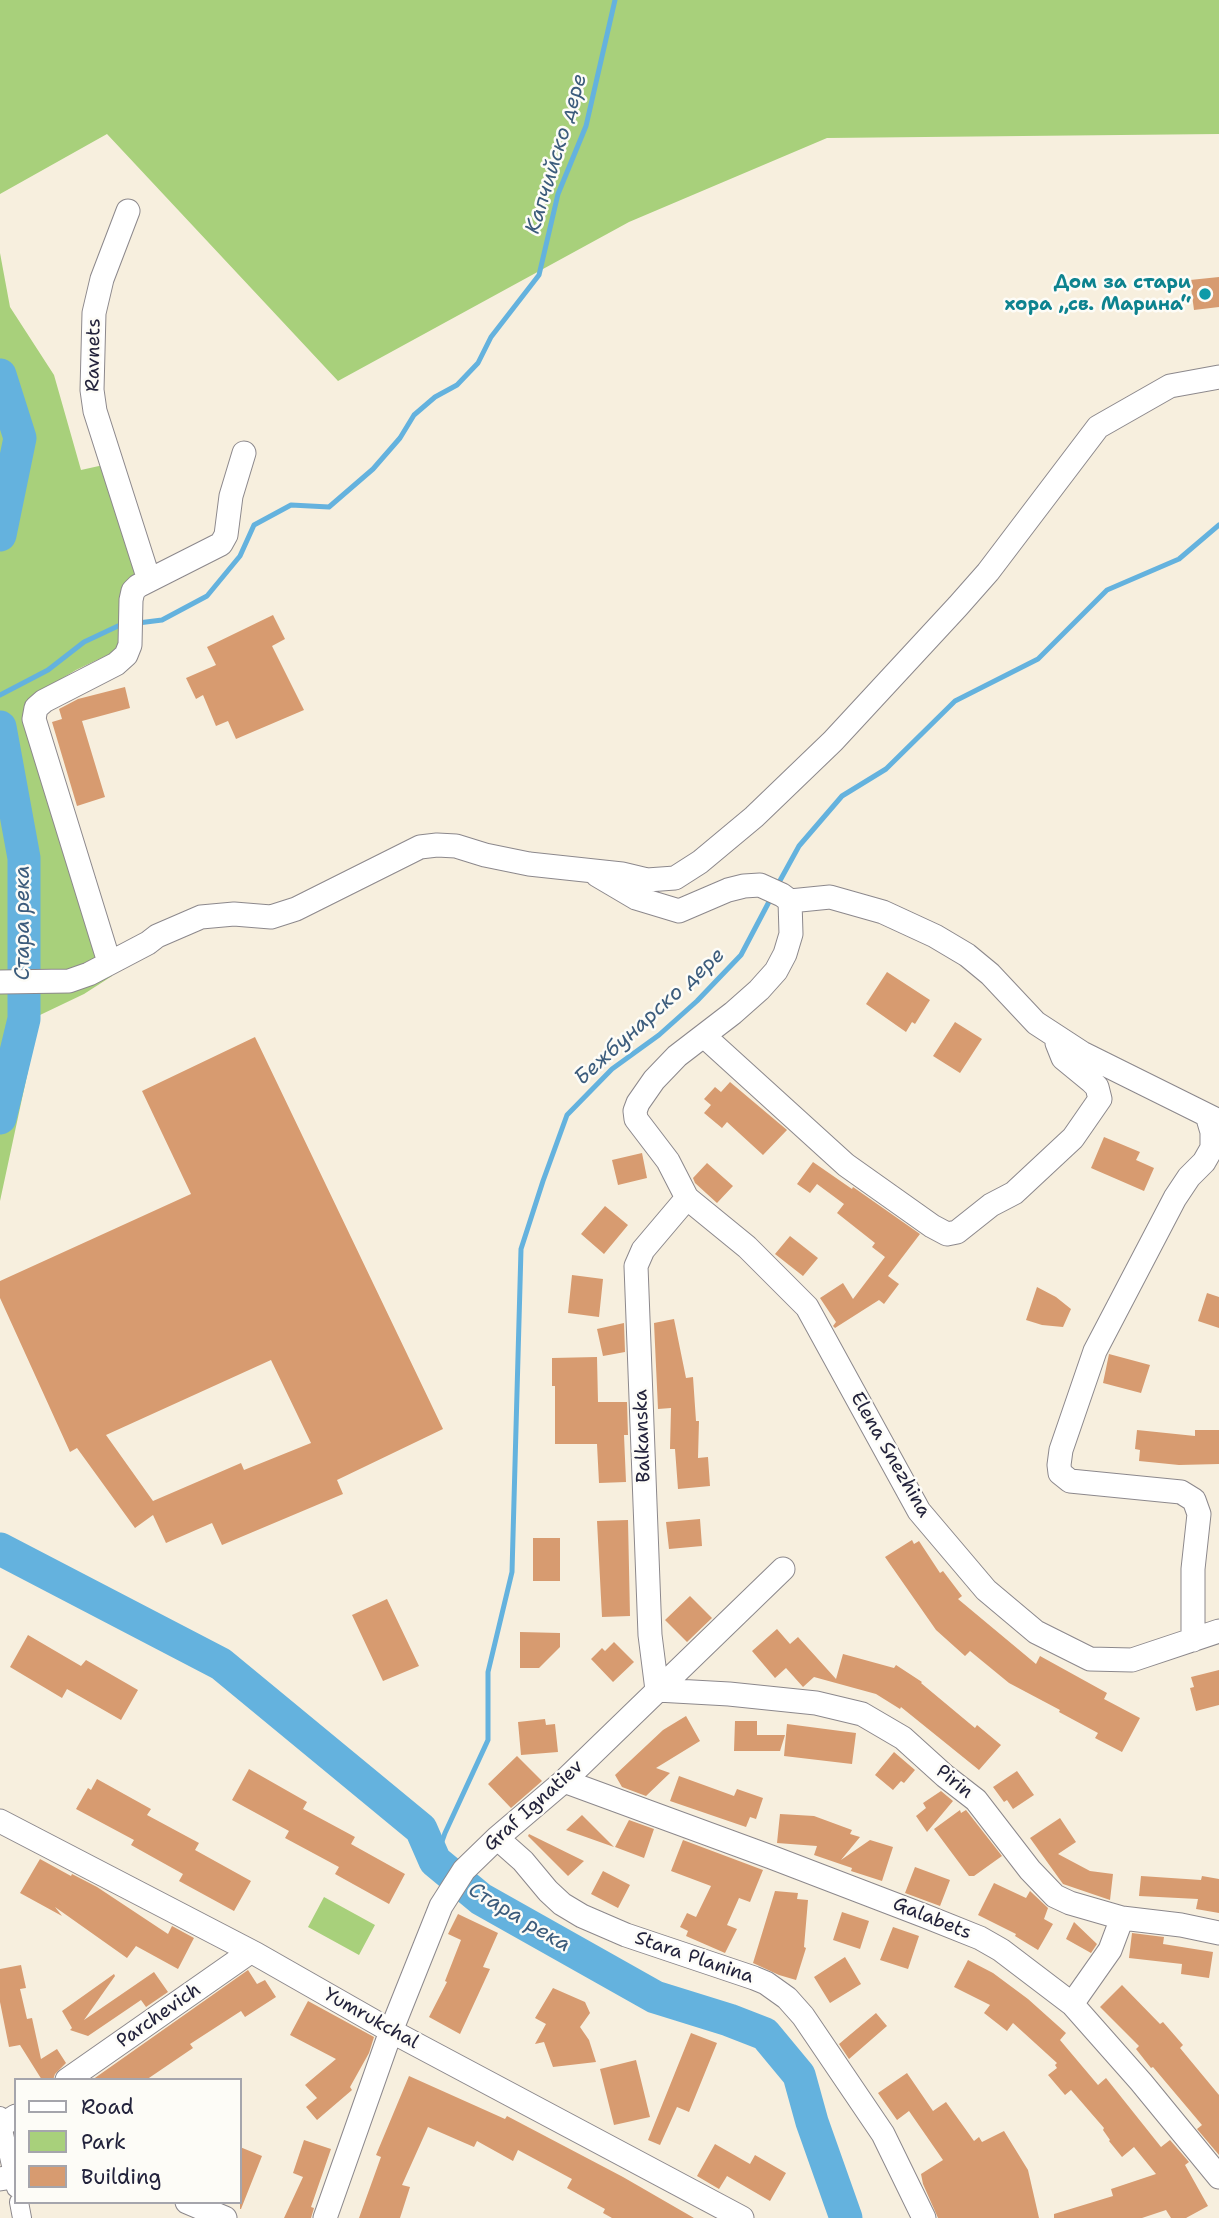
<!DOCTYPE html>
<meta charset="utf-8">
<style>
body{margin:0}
#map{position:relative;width:1219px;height:2218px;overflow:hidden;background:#f7efde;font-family:"Shantell Sans",sans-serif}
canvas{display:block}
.legend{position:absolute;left:14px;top:2078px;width:228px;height:126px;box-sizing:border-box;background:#fdfcf7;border:2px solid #a5a5ac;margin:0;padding:9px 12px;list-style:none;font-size:21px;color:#22223b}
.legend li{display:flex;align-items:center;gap:14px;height:35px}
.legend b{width:35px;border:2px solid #a5a5ac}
</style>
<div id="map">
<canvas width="1219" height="2218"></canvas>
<ul class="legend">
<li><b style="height:9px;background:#fff"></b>Road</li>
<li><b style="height:19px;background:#a8d07b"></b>Park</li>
<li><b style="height:19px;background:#d79b70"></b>Building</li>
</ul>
</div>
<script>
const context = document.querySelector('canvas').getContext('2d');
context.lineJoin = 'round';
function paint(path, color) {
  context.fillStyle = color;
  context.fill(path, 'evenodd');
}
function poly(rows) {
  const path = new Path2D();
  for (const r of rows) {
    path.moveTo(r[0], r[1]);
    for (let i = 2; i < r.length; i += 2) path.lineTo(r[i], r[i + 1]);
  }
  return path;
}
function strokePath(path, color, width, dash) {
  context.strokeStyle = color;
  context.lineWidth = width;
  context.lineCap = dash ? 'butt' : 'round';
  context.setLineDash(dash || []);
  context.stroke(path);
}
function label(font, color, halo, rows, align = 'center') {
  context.font = font + ' "Shantell Sans",sans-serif';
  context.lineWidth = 5;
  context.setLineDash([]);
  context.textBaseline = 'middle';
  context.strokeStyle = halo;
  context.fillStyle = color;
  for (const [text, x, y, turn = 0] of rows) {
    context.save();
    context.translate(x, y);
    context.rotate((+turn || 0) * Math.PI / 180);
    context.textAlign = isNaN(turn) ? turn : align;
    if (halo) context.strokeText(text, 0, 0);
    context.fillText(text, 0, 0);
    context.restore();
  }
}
const green = poly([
 [0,0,1219,0,1219,134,827,138,629,222,338,381,107,134,0,194],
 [0,253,10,307,54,375,81,470,108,464,143,556,133,624,116,651,76,670,36,694,28,714,36,763,112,976,84,994,40,1015,0,1201],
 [324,1897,375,1925,359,1955,308,1927]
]);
const stream = poly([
 [138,623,162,620,207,596,240,556,254,525,291,505,329,507,373,469,400,438,414,415,435,397,457,385,478,363,491,337,539,275,558,194,586,126,615,0],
 [0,695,48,670,84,642,118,626,124,625],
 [777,886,799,846,842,796,886,769,955,701,1038,659,1107,590,1179,559,1219,525],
 [435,1861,445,1833,488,1740,488,1672,512,1572,521,1249,543,1181,567,1115,612,1069,659,1035,697,1001,741,955,771,898]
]);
const river = poly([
 [0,375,20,438,0,535],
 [0,727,24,858,24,1019,0,1118],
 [0,1549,221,1664,421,1829,435,1861,481,1899,655,1997,729,2020,765,2034,799,2075,812,2122,846,2218]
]);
const building = poly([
 [1219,277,1219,307,1194,310,1190,280],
 [273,615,285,639,272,646,304,710,236,739,228,721,216,726,203,695,196,699,186,678,216,665,207,647],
 [125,687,130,708,82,721,105,797,77,806,52,722,62,719,59,709,78,699],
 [887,972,930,1000,915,1024,912,1022,906,1032,866,1004],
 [955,1022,982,1039,960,1073,933,1056],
 [255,1037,443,1429,337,1480,343,1494,222,1545,212,1523,166,1543,153,1515,135,1528,77,1448,70,1452,0,1298,0,1281,191,1194,142,1091],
 [271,1360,311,1443,244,1470,241,1463,153,1501,106,1435],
 [730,1082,787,1130,763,1155,727,1122,722,1128,704,1113,711,1105,704,1099,715,1087,721,1092],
 [1104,1137,1140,1152,1136,1160,1154,1168,1144,1191,1091,1168],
 [642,1153,647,1178,618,1185,612,1160],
 [813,1162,852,1189,853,1187,920,1234,888,1276,899,1284,884,1304,879,1300,835,1328,833,1326,836,1322,820,1298,843,1283,853,1299,885,1257,872,1247,875,1243,837,1213,844,1204,817,1184,810,1193,797,1184],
 [707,1163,733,1186,717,1203,695,1183,693,1178],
 [605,1206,628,1225,604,1254,581,1234],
 [790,1236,818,1258,803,1276,775,1254],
 [572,1275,603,1279,599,1317,568,1313],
 [1037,1287,1056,1297,1071,1309,1063,1327,1042,1325,1026,1320],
 [1207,1293,1219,1297,1219,1328,1198,1321],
 [674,1319,686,1378,693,1377,696,1421,699,1421,698,1458,708,1457,710,1486,678,1489,675,1449,670,1449,671,1408,658,1409,654,1323],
 [624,1323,625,1352,603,1356,597,1329],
 [1109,1354,1150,1365,1141,1393,1103,1383],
 [597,1357,598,1402,627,1402,628,1435,624,1435,626,1482,599,1483,597,1444,555,1444,555,1386,552,1386,552,1358],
 [1137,1430,1195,1436,1195,1430,1219,1430,1219,1464,1179,1465,1139,1461,1140,1450,1135,1449],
 [700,1519,702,1546,669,1549,666,1522],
 [628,1520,630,1616,602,1617,597,1521],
 [533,1538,560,1538,560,1581,533,1581],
 [912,1540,914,1544,919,1541,940,1573,943,1571,962,1596,958,1599,1036,1664,1040,1656,1107,1693,1104,1699,1140,1718,1122,1752,1095,1738,1098,1733,1059,1712,1060,1710,1009,1683,970,1651,965,1656,936,1630,885,1557],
 [690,1596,712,1618,687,1642,665,1620],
 [387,1599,419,1666,383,1681,352,1615],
 [777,1629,790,1644,798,1637,836,1679,843,1654,894,1668,896,1665,922,1682,921,1683,975,1728,977,1725,1001,1745,979,1770,901,1707,900,1709,876,1694,814,1677,803,1687,786,1668,775,1678,752,1651],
 [520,1632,560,1633,560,1647,539,1668,520,1668],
 [28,1635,81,1666,86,1660,138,1690,121,1720,67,1689,62,1698,10,1667],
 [614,1642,634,1662,613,1682,591,1659,602,1648,605,1651],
 [1219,1670,1219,1705,1196,1711,1190,1688,1194,1687,1191,1677],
 [686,1716,700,1741,656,1768,670,1773,646,1796,622,1787,615,1775,663,1730],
 [545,1719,546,1725,555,1724,558,1752,521,1755,518,1722],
 [735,1721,757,1721,757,1735,785,1735,780,1751,734,1751],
 [787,1724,856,1733,852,1764,784,1756],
 [894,1752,915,1770,904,1783,901,1781,893,1790,875,1775],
 [517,1756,542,1781,511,1808,488,1784],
 [249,1769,307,1802,303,1809,355,1837,351,1844,405,1874,389,1904,335,1874,339,1867,285,1838,289,1831,232,1800],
 [1017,1771,1034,1795,1013,1809,1007,1800,1004,1802,993,1787],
 [679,1776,734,1796,737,1789,763,1798,756,1819,750,1817,746,1827,670,1801],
 [97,1779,151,1809,147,1815,199,1843,195,1850,251,1881,234,1911,179,1881,183,1874,131,1845,134,1840,76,1809,88,1788,91,1790],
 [941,1791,953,1801,927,1832,916,1816,926,1808,923,1803],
 [960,1810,961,1813,966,1810,1002,1856,974,1876,969,1876,934,1829],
 [780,1814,814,1816,852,1830,850,1834,860,1837,841,1860,870,1840,893,1847,882,1881,851,1871,852,1868,814,1855,817,1846,777,1843],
 [582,1815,614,1847,566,1830],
 [1060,1818,1076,1842,1058,1854,1090,1871,1113,1874,1110,1900,1063,1884,1030,1838],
 [629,1820,654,1829,644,1858,615,1847],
 [529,1834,584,1861,568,1876,528,1836],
 [683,1840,763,1870,750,1902,739,1898,727,1925,737,1929,725,1953,686,1936,688,1931,680,1927,687,1913,696,1917,711,1886,671,1871],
 [40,1859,71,1876,72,1874,97,1887,168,1934,172,1926,194,1938,178,1969,136,1946,127,1958,55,1907,62,1916,20,1893],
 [915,1867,950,1880,940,1906,905,1893],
 [603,1871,630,1885,618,1908,591,1894],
 [1141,1876,1201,1880,1202,1876,1219,1879,1219,1913,1196,1909,1198,1899,1139,1896],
 [994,1883,1026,1898,1030,1891,1048,1908,1044,1919,1053,1924,1038,1950,1015,1936,1016,1934,978,1915],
 [775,1891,798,1893,797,1899,808,1900,804,1947,806,1948,796,1980,779,1975,753,1963],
 [842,1912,869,1921,860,1949,833,1940],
 [458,1914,498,1933,483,1967,490,1969,460,2034,429,2017,447,1982,445,1981,461,1940,448,1934],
 [1074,1922,1097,1944,1091,1953,1066,1939],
 [893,1927,919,1936,908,1969,880,1960],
 [1132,1933,1164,1937,1163,1944,1213,1952,1209,1978,1181,1974,1182,1964,1129,1958],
 [845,1957,861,1984,830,2003,814,1977],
 [968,1960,993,1973,1028,1999,1066,2033,1060,2040,1098,2085,1106,2078,1161,2147,1170,2140,1189,2162,1185,2165,1208,2206,1186,2218,1171,2218,1166,2210,1142,2218,1054,2218,1054,2214,1113,2196,1111,2189,1156,2174,1134,2147,1122,2157,1109,2141,1110,2140,1103,2130,1104,2128,1071,2090,1065,2095,1048,2075,1057,2068,1055,2065,1057,2063,1013,2023,1007,2031,984,2013,990,2005,954,1987],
 [21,1965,26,1988,20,1989,27,2019,32,2018,41,2059,57,2049,66,2063,55,2074,53,2080,42,2080,20,2045,9,2047,0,2002,0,1969],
 [248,1970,257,1984,265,1980,276,1997,245,2017,241,2011,190,2044,193,2048,146,2080,92,2080],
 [154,1972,168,1992,146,2007,141,2000,88,2036,70,2030,72,2028,62,2011,114,1974,115,1976,84,2020],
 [1122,1985,1160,2024,1163,2022,1183,2045,1180,2048,1219,2095,1219,2155,1197,2129,1202,2125,1153,2067,1151,2068,1136,2049,1139,2046,1100,2007],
 [553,1988,585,2002,590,2013,580,2027,589,2040,596,2062,553,2067,544,2042,535,2044,546,2024,535,2018],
 [308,2001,374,2037,369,2053,350,2087,352,2090,317,2120,306,2107,317,2098,305,2085,336,2059,290,2035],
 [876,2013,887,2026,849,2059,839,2044],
 [691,2033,717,2043,689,2112,677,2107,660,2145,648,2140],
 [636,2060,650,2117,614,2125,600,2069],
 [907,2073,933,2111,946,2102,974,2141,979,2137,982,2142,1004,2131,1028,2170,1039,2218,938,2218,923,2184,921,2174,943,2160,909,2111,897,2120,878,2093],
 [409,2076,505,2119,507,2116,623,2177,694,2218,612,2218,603,2213,605,2209,567,2188,572,2179,518,2150,513,2161,477,2141,474,2147,428,2127,402,2185,410,2187,400,2218,359,2218,381,2157,376,2155],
 [304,2140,331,2149,311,2207,314,2208,311,2218,284,2218,303,2177,293,2173],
 [715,2144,750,2164,755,2155,786,2173,770,2201,727,2176,719,2189,697,2176],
 [240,2147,262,2156,241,2209,240,2209]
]);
const pedestrian = poly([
 [0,2116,16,2188],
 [19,2202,22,2218]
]);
const minor = poly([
 [128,211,102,279,94,313,92,390,95,411,149,580],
 [597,875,636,898,679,911,728,890,744,886,760,885,782,895,790,901,830,897,883,912,935,936,967,955,990,974,1036,1023,1082,1053,1219,1121],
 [790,901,791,934,785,954,776,971,759,990,733,1013,677,1056,654,1080,638,1103,635,1111,636,1119,668,1161,687,1198,747,1247,807,1307,919,1511,986,1590,1036,1632,1090,1659,1132,1660,1219,1631],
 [109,962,34,719,36,708,44,701,116,664,126,655,130,645,131,600,133,591,138,586,221,544,226,535,231,496,244,453],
 [0,982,69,981,89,974,148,943,157,936,201,917,234,914,271,917,296,909,420,847,437,845,456,846,485,855,529,864,622,874,647,880,675,878,700,862,754,817,833,741,958,606,988,572,1098,427,1170,386,1219,377],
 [704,1036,846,1165,932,1226,947,1234,957,1232,991,1205,1014,1193,1073,1138,1100,1099,1097,1087,1091,1081,1063,1058,1057,1043],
 [687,1198,643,1250,636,1266,650,1635,657,1690,729,1694,816,1703,862,1714,903,1738,945,1776,976,1800,1030,1870,1055,1896,1070,1903,1122,1918,1181,1925,1219,1933],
 [1193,1640,1193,1569,1199,1514,1194,1500,1181,1492,1070,1481,1060,1473,1059,1465,1061,1450,1095,1351,1175,1198,1189,1177,1204,1162,1212,1148,1212,1132,1207,1115],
 [564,1781,771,1857,925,1916,980,1938,1001,1950,1072,2004,1141,2082,1219,2177],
 [0,1821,256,1954,391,2031,742,2218],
 [497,1838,523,1861,548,1891,562,1904,582,1916,626,1935,754,1978,766,1983,787,1998,803,2016,883,2134,924,2218],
 [1072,2004,1110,1950,1122,1918],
 [67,2080,250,1952],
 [2,2125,16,2116],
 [0,2179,13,2177],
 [187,2202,225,2218],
 [325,2218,391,2031,441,1906,464,1870,497,1838,564,1781,783,1569]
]);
const markers = [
 [1205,294,7,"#0f9aa8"]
];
const cultureNames = [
 ["Дом за стари",1191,283],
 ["хора „св. Марина“",1191,305]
];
const streetNames = [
 ["Ravnets",94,355,-89],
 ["Balkanska",643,1436,-92],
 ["Elena Snezhina",890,1455,60],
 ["Pirin",954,1782,39],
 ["Graf Ignatiev",534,1806,-42],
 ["Galabets",932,1919,22],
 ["Stara Planina",694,1958,19],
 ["Parchevich",159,2016,-35],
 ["Yumrukchal",371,2019,29]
];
const waterNames = [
 ["Капчийско дере",557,154,-73],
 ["Стара река",24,923,-90],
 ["Бежбунарско дере",650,1017,-42],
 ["Стара река",519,1918,31]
];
paint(green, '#a8d07b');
strokePath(stream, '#64b2de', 5);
strokePath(river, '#64b2de', 33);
paint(building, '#d79b70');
strokePath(pedestrian, '#8c888c', 20);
strokePath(minor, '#8c888c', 25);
strokePath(pedestrian, '#fff', 18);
strokePath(minor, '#fff', 23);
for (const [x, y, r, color] of markers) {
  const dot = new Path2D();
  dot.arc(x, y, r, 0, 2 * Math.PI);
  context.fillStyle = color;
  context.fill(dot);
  strokePath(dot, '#fdfcf7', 2.5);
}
label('bold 19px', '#0d838f', '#fdfcf7', cultureNames, 'right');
label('19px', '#22223b', '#fdfcf7', streetNames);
label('italic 21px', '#3c5c7c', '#fdfcf7', waterNames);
</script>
